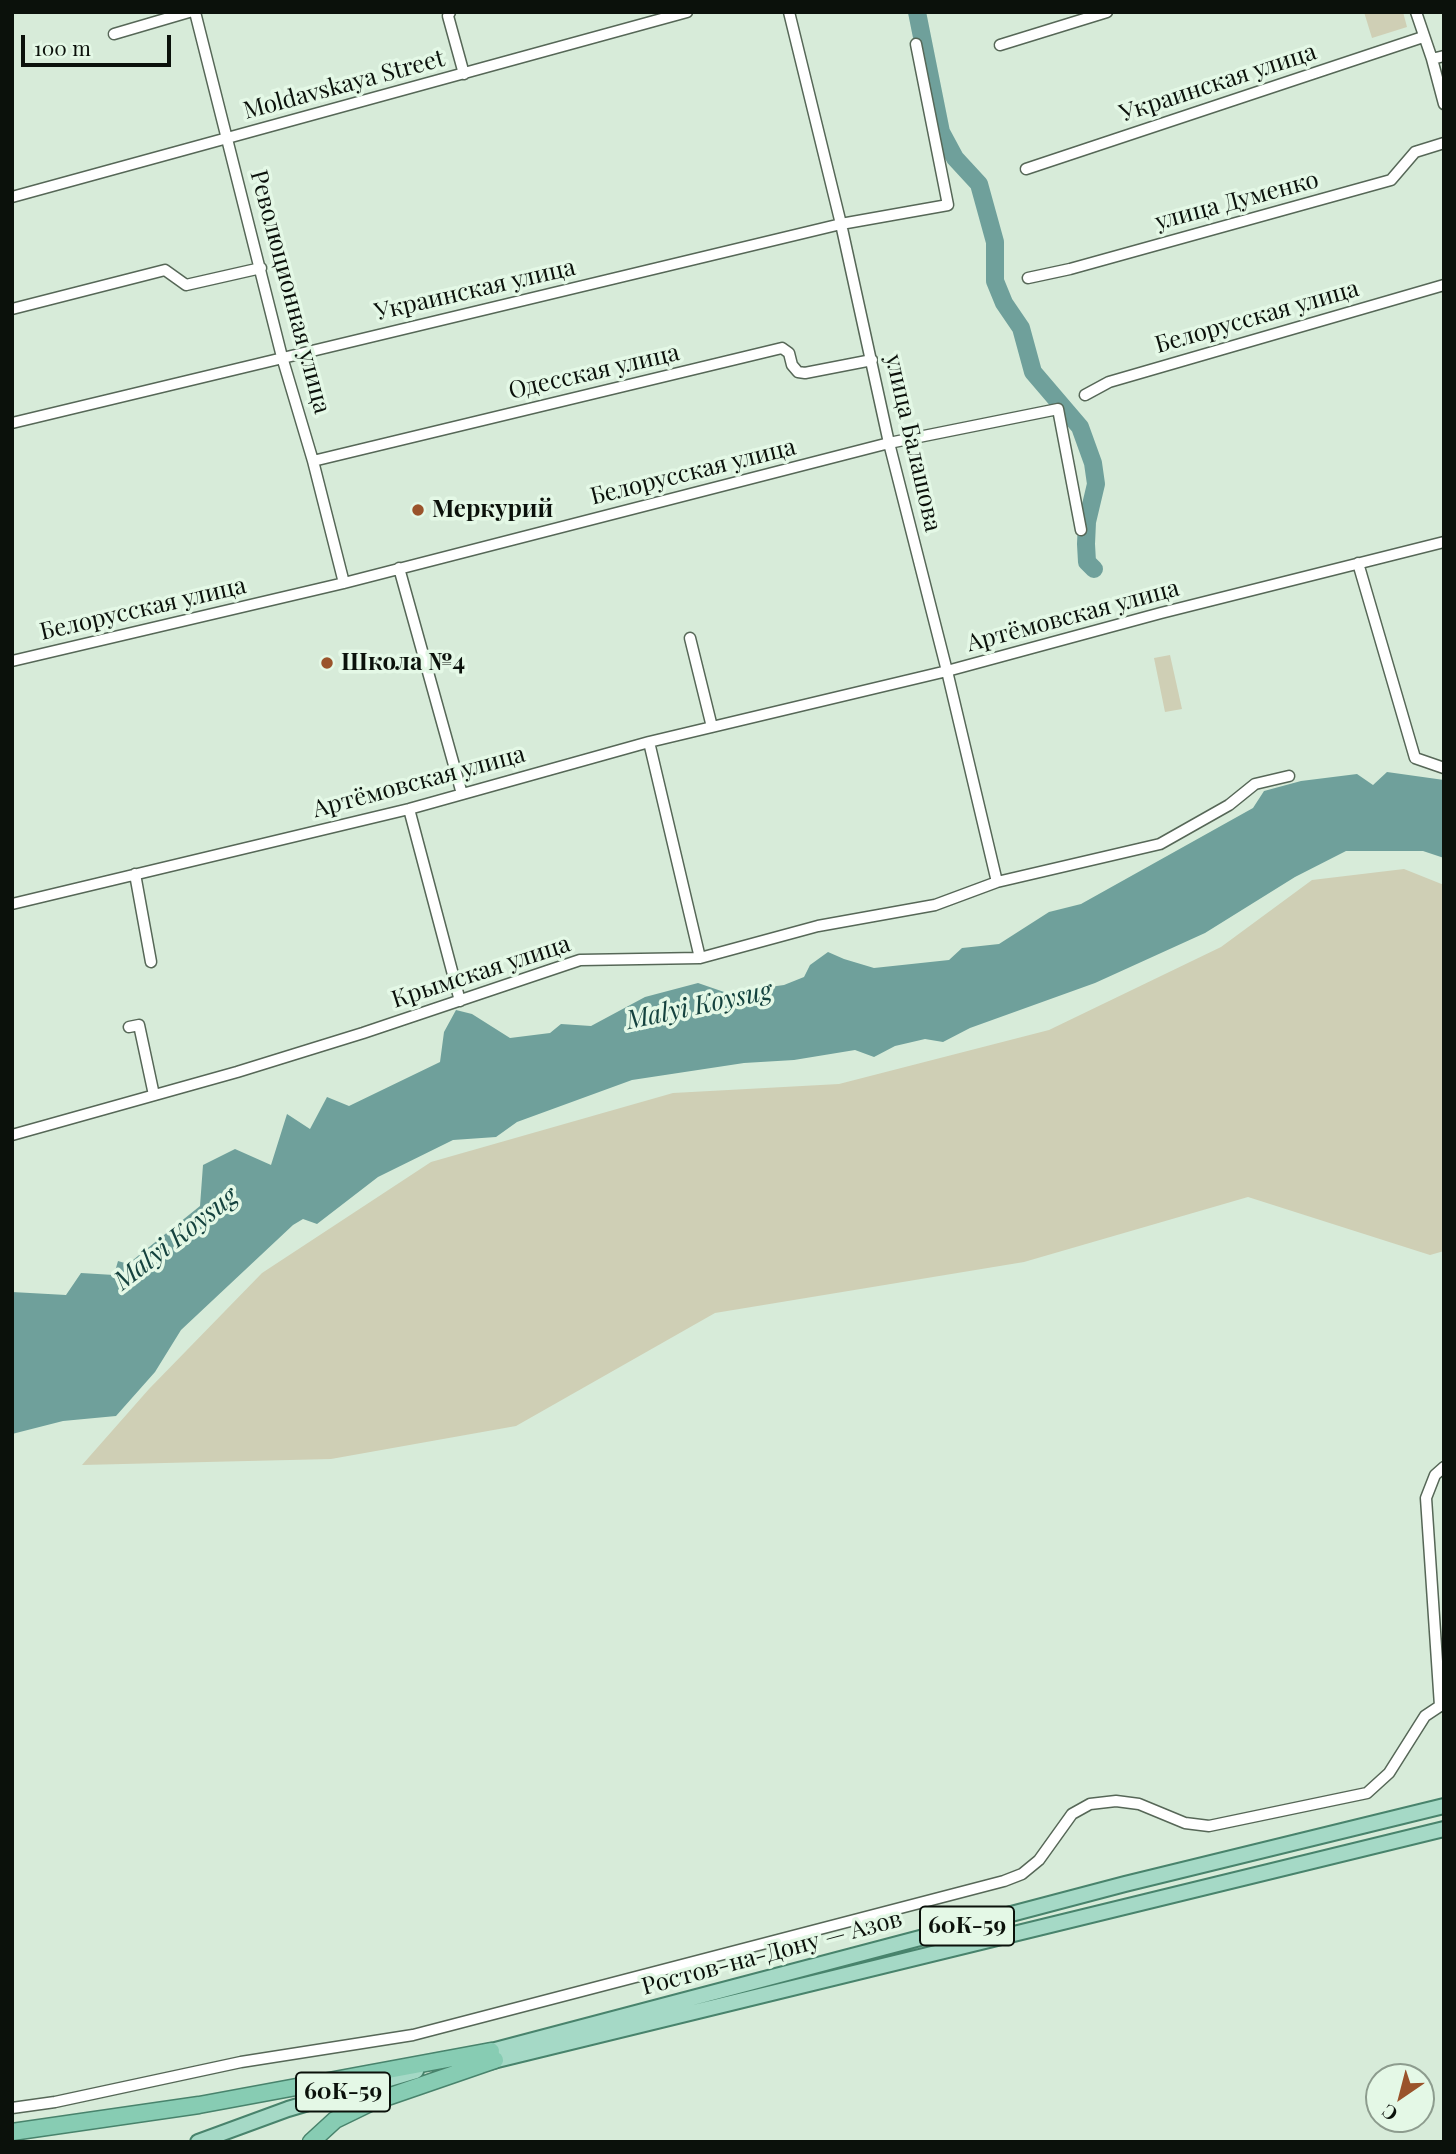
<!DOCTYPE html>
<meta charset="utf-8">
<style>
body{margin:0}
#map{position:relative;width:1456px;height:2154px;overflow:hidden;background:#d7ebd9;font-family:"Playfair Display",serif}
canvas{display:block}
.frame{position:absolute;inset:0;border:14px solid #0b110b;pointer-events:none}
.north{position:absolute;left:1365px;top:2063px;width:70px;height:70px;box-sizing:border-box;background:#e4f8e6;border:2px solid #8d9c8e;border-radius:50%;rotate:215deg;font-size:19px;font-weight:700;line-height:28px;text-align:center;color:#0b110b}
.north::after{content:'';display:block;margin:auto;width:24px;height:32px;background:#9a532b;clip-path:polygon(50% 0,100% 100%,50% 72%,0 100%)}
.scale{position:absolute;left:21px;top:35px;width:150px;height:32px;box-sizing:border-box;border:4px solid #0b110b;border-top:0;padding-left:9px;font-size:21px;line-height:24px;white-space:nowrap;color:#0b110b;-webkit-text-stroke:5px #e4f8e6;paint-order:stroke}
</style>
<div id="map">
<canvas width="1456" height="2154"></canvas>
<div class="frame"></div>
<div class="north">С</div>
<div class="scale">100 m</div>
</div>
<script>
const context = document.querySelector('canvas').getContext('2d');
context.lineJoin = 'round';
function paint(path, color) {
  context.fillStyle = color;
  context.fill(path, 'evenodd');
}
function poly(rows) {
  const path = new Path2D();
  for (const r of rows) {
    path.moveTo(r[0], r[1]);
    for (let i = 2; i < r.length; i += 2) path.lineTo(r[i], r[i + 1]);
  }
  return path;
}
function strokePath(path, color, width, dash) {
  context.strokeStyle = color;
  context.lineWidth = width;
  context.lineCap = dash ? 'butt' : 'round';
  context.setLineDash(dash || []);
  context.stroke(path);
}
function label(font, color, halo, rows, align = 'center') {
  context.font = font + ' "Playfair Display",serif';
  context.lineWidth = 7;
  context.setLineDash([]);
  context.textBaseline = 'middle';
  context.strokeStyle = halo;
  context.fillStyle = color;
  for (const [text, x, y, turn = 0] of rows) {
    context.save();
    context.translate(x, y);
    context.rotate((+turn || 0) * Math.PI / 180);
    context.textAlign = isNaN(turn) ? turn : align;
    if (halo) context.strokeText(text, 0, 0);
    context.fillText(text, 0, 0);
    context.restore();
  }
}
const green = poly([
 [1364,12,1403,12,1407,27,1372,38],
 [1170,655,1182,709,1165,712,1154,658],
 [1404,869,1444,885,1444,1251,1430,1255,1248,1197,1024,1262,715,1313,516,1426,331,1459,82,1465,149,1389,262,1273,431,1162,673,1093,839,1084,1049,1030,1221,947,1312,880]
]);
const water = poly([
 [1387,772,1444,780,1444,858,1423,851,1346,851,1295,877,1205,933,1095,983,970,1028,943,1042,925,1039,895,1046,874,1057,855,1050,794,1060,744,1063,632,1080,517,1122,496,1137,453,1140,378,1177,317,1224,303,1219,293,1225,181,1330,155,1372,116,1416,63,1421,12,1434,12,1292,66,1295,81,1273,114,1275,118,1261,128,1264,200,1206,203,1165,235,1149,271,1165,287,1114,310,1129,327,1097,349,1106,440,1062,444,1032,456,1010,472,1014,510,1038,550,1033,561,1024,591,1026,645,997,698,983,727,993,784,985,804,977,810,965,828,952,844,959,874,968,949,960,962,948,999,944,1049,912,1081,904,1253,808,1264,791,1301,781,1357,774,1373,785]
]);
const river = poly([
 [917,12,941,132,955,158,979,184,995,242,995,281,1004,303,1021,328,1033,372,1080,427,1093,463,1096,484,1087,522,1086,544,1087,562,1094,569]
]);
const minor = poly([
 [195,12,282,357,313,461,344,583],
 [450,12,448,16,464,74],
 [789,12,841,224,889,443,947,671,997,882],
 [1416,12,1432,59,1444,104],
 [114,34,189,12],
 [1000,45,1107,12],
 [1432,59,1444,56],
 [1026,169,1423,37],
 [12,197,687,12],
 [1028,278,1070,269,1391,180,1415,152,1444,143],
 [12,309,165,270,186,285,261,268],
 [1085,395,1109,382,1444,285],
 [12,423,841,224,948,205,916,44],
 [313,461,782,348,789,353,792,365,798,372,805,373,872,360],
 [1358,563,1415,758,1444,768],
 [399,568,462,794],
 [690,638,712,727],
 [12,661,344,583,889,443,1058,409,1081,530],
 [649,742,700,958],
 [409,809,460,1001],
 [135,874,151,962],
 [12,904,409,809,649,742,947,671,1161,613,1444,542],
 [129,1027,139,1025,154,1095],
 [12,1135,237,1072,363,1033,580,960,700,958,818,926,935,905,997,882,1160,844,1229,805,1255,784,1289,776],
 [1440,1706,1426,1498,1435,1475,1444,1467],
 [12,2108,55,2102,241,2062,413,2035,1004,1881,1022,1874,1039,1860,1072,1814,1090,1804,1116,1801,1139,1804,1185,1823,1209,1826,1367,1793,1389,1773,1425,1716,1440,1706,1444,1706]
]);
const primary = poly([
 [480,2054,1125,1884,1444,1806],
 [485,2063,1444,1829],
 [198,2142,288,2109,416,2071]
]);
const trunk = poly([
 [12,2132,199,2105,491,2051],
 [311,2142,335,2120,370,2103,495,2060]
]);
const markers = [
 [418,510,7,"#9a532b"],
 [327,663,7,"#9a532b"]
];
const shields = [
 [967,1926,94],
 [343,2092,94]
];
const shieldNames = [
 ["60К-59",967,1926],
 ["60К-59",343,2092]
];
const streetNames = [
 ["Украинская улица",1218,83,-18],
 ["Moldavskaya Street",344,85,-15],
 ["улица Думенко",1237,201,-15],
 ["Украинская улица",475,290,-13],
 ["Революционная улица",290,292,75],
 ["Белорусская улица",1257,317,-16],
 ["Одесская улица",594,372,-13],
 ["улица Балашова",913,443,77],
 ["Белорусская улица",693,472,-14],
 ["Белорусская улица",143,609,-13],
 ["Артёмовская улица",1073,616,-15],
 ["Артёмовская улица",419,782,-15],
 ["Крымская улица",481,972,-18],
 ["Ростов-на-Дону — Азов",772,1953,-15]
];
const poiNames = [
 ["Меркурий",432,510],
 ["Школа №4",341,663]
];
const waterNames = [
 ["Malyi Koysug",699,1006,-12],
 ["Malyi Koysug",176,1239,-38]
];
paint(green, '#cfcfb5');
paint(water, '#6fa09b');
strokePath(river, '#6fa09b', 18);
strokePath(minor, '#566757', 13);
strokePath(primary, '#48836c', 18);
strokePath(trunk, '#48836c', 19);
strokePath(minor, '#fff', 10);
strokePath(primary, '#a5d9c6', 14);
strokePath(trunk, '#87ccb3', 16);
for (const [x, y, r, color] of markers) {
  const dot = new Path2D();
  dot.arc(x, y, r, 0, 2 * Math.PI);
  context.fillStyle = color;
  context.fill(dot);
  strokePath(dot, '#e4f8e6', 2.5);
}
for (const [x, y, w] of shields) {
  const box = new Path2D();
  box.roundRect(x - w / 2, y - 19.5, w, 39, 5);
  context.fillStyle = '#e4f8e6';
  context.fill(box);
  strokePath(box, '#0b110b', 2);
}
label('bold 23px', '#0b110b', null, shieldNames);
label('24px', '#0b110b', '#e4f8e6', streetNames);
label('bold 24px', '#0b110b', '#e4f8e6', poiNames, 'left');
label('italic 26px', '#14423e', '#e4f8e6', waterNames);
</script>
